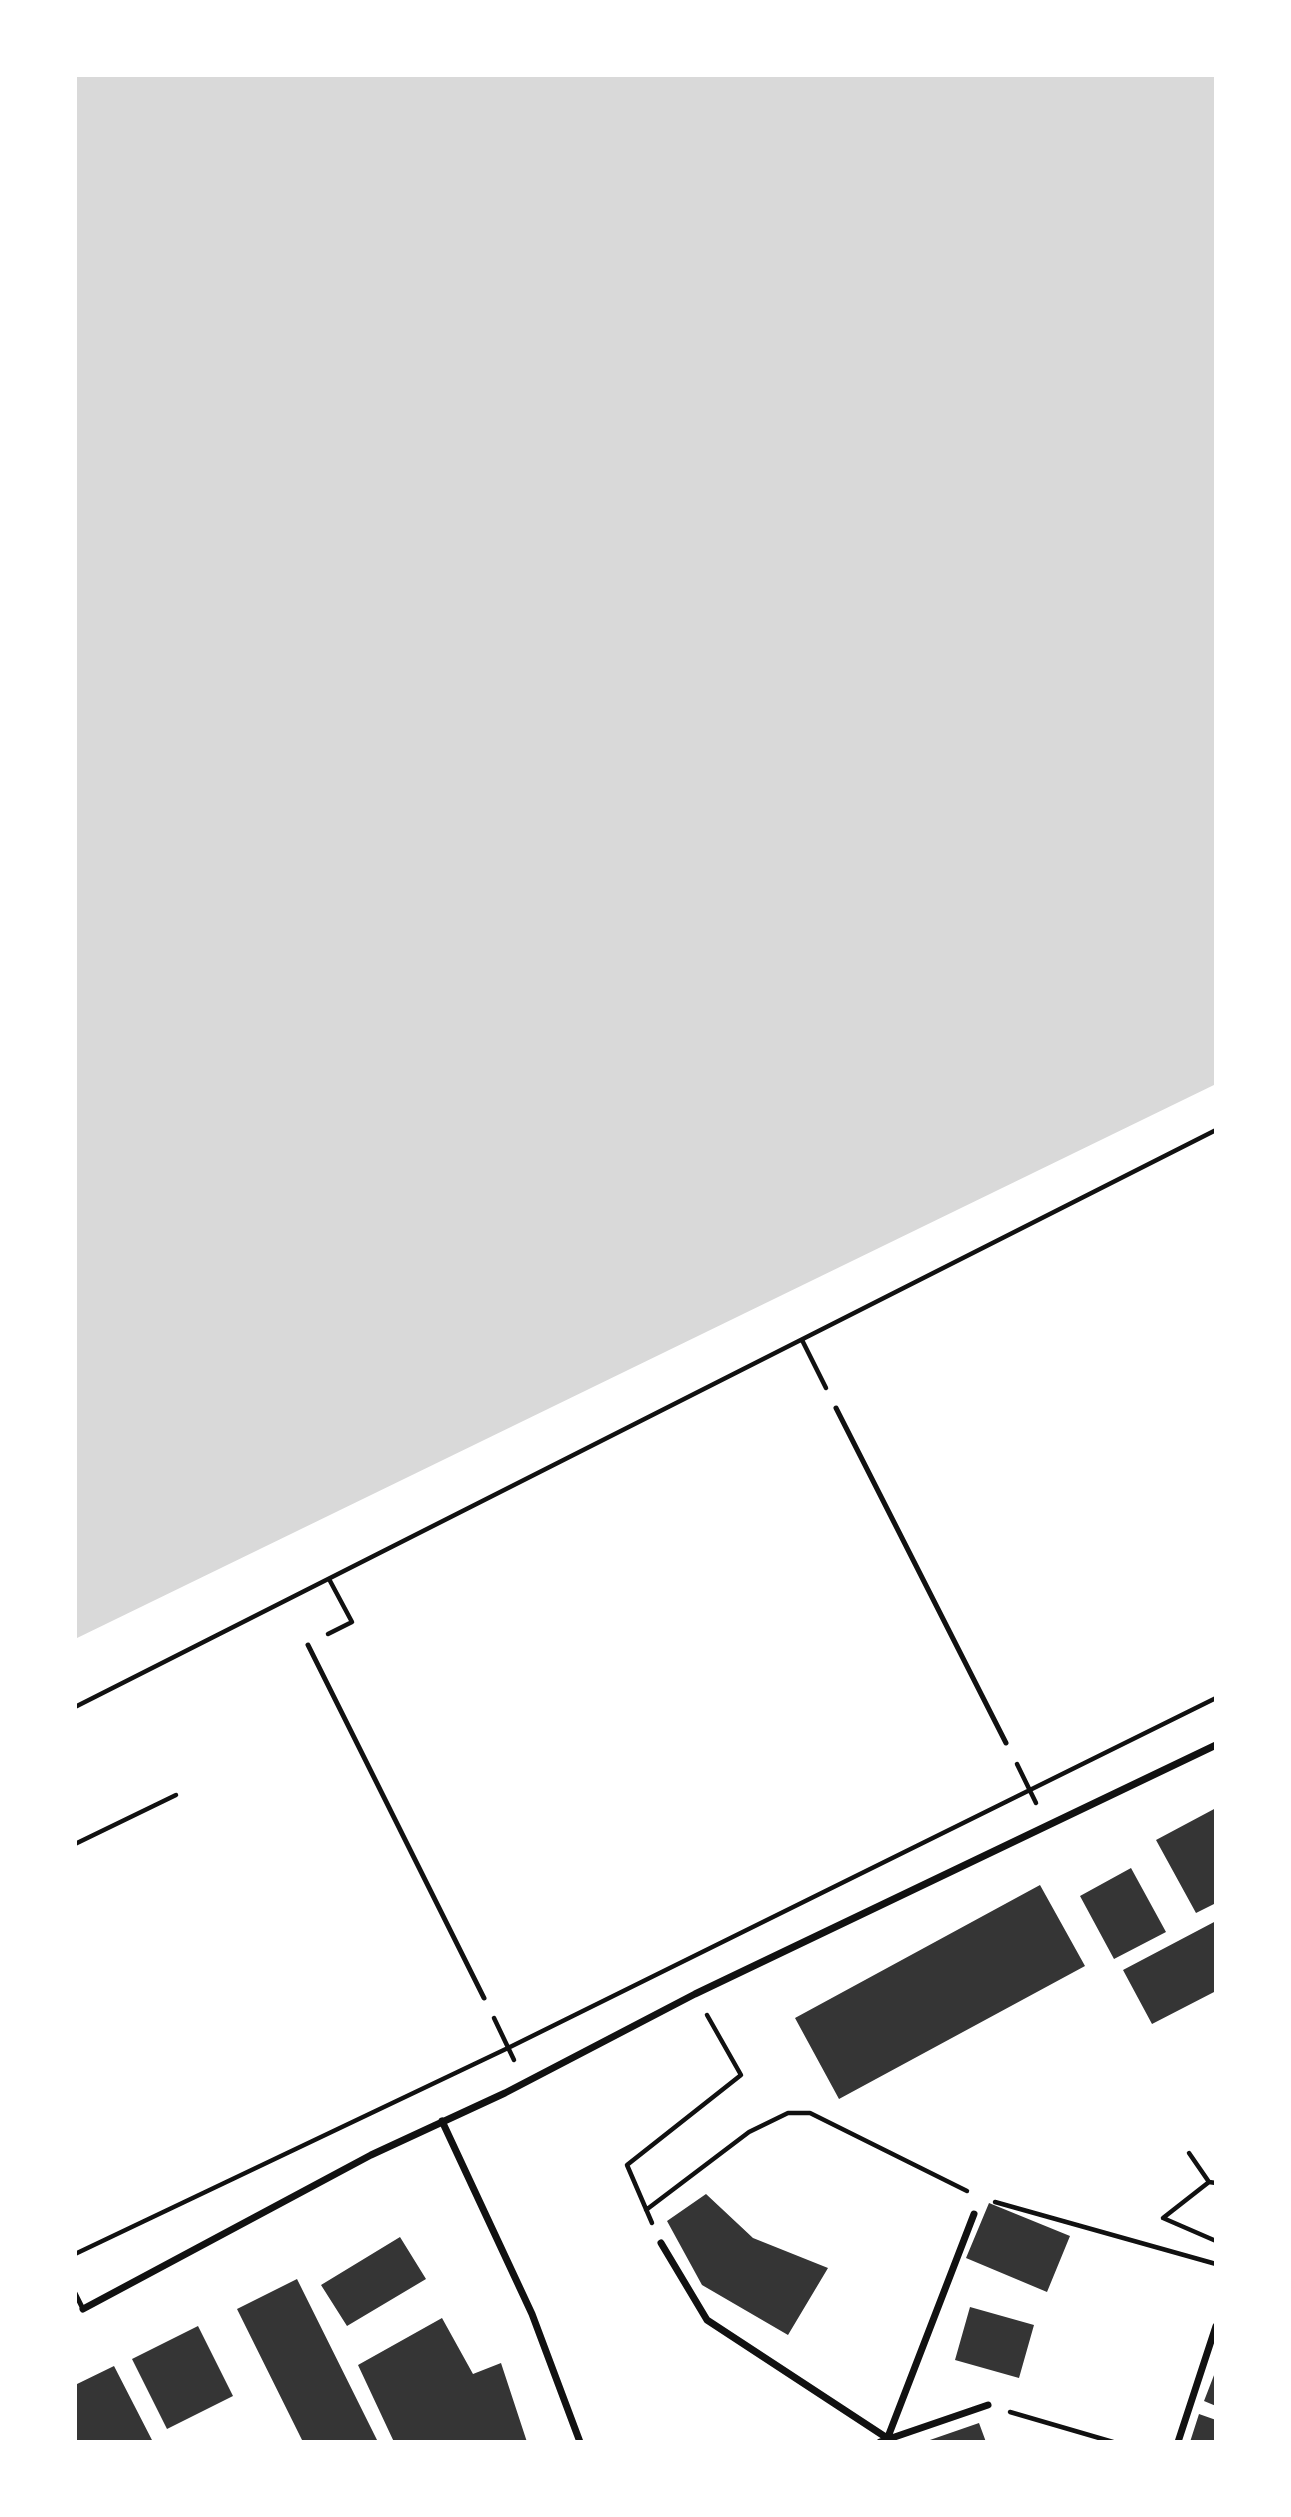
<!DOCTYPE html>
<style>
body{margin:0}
#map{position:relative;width:1291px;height:2517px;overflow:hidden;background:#fff;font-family:"DejaVu Sans",sans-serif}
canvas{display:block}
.frame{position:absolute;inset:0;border:77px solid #fff;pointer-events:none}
</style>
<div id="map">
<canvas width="1291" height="2517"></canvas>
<div class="frame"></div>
</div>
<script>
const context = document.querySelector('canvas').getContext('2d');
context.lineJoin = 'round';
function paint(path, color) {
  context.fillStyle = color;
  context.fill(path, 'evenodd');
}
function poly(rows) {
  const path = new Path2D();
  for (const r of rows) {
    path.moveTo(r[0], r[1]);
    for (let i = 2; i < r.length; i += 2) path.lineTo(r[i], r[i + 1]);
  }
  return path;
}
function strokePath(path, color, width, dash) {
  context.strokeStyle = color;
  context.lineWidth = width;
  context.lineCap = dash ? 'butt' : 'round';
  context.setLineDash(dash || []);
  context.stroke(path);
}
const water = poly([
 [75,75,1216,75,1216,1084,75,1639]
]);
const building = poly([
 [1216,1808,1216,1903,1196,1913,1156,1840],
 [1131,1868,1166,1932,1114,1959,1080,1896],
 [1040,1885,1085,1966,839,2099,795,2018],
 [1216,1921,1216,1991,1152,2024,1123,1970],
 [706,2194,753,2238,828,2268,788,2335,702,2285,667,2221],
 [989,2203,1070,2236,1047,2292,966,2258],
 [400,2237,426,2279,347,2326,321,2285],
 [297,2279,378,2442,303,2442,237,2309],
 [970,2307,1034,2325,1019,2378,955,2360],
 [442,2318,473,2374,501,2363,527,2442,394,2442,358,2365],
 [198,2326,233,2396,167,2429,132,2359],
 [114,2366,153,2442,75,2442,75,2385],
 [1216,2370,1216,2406,1204,2401],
 [1199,2414,1216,2420,1216,2442,1190,2442],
 [979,2423,986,2442,927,2442,927,2441]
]);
const path = poly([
 [802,1340,826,1388],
 [328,1634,352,1622,329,1579],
 [75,1707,1216,1130],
 [1017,1764,1036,1803],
 [75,1844,176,1795],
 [494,2018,514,2060],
 [1189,2153,1209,2182],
 [1216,2183,1209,2182,1163,2218,1216,2241],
 [995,2202,1216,2264],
 [646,2210,749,2132,788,2113,810,2113,967,2191],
 [652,2223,627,2165,741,2075,707,2015],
 [75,2254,508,2048,1216,1698],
 [1010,2412,1113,2442]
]);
const service = poly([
 [836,1408,1006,1743],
 [308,1645,484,1998],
 [75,2293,83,2309]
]);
const minor = poly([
 [442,2121,532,2314,580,2442],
 [661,2243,707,2320,887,2438],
 [83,2309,371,2155,505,2093,695,1994,1216,1745],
 [880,2442,988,2405],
 [886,2442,974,2214],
 [1178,2442,1216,2326]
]);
paint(water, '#d9d9d9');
paint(building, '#353535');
strokePath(path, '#111', 4.5);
strokePath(service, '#111', 5);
strokePath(minor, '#111', 7);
</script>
